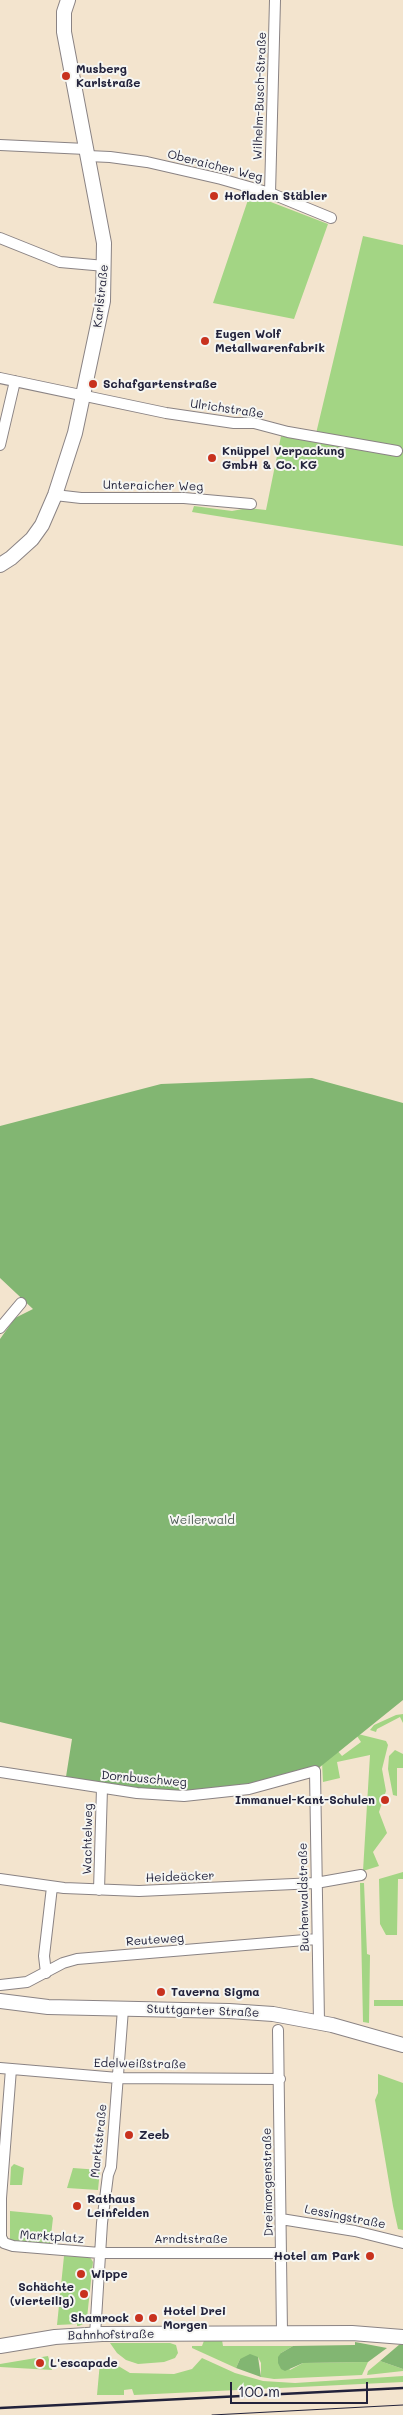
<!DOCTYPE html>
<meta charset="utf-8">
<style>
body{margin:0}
#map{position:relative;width:403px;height:2415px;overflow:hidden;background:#f3e4ce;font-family:Mali,sans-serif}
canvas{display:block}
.scale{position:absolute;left:230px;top:2382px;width:138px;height:22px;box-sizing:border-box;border:2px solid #22223b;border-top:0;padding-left:6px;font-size:15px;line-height:18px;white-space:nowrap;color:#22223b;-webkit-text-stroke:4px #f6f6f2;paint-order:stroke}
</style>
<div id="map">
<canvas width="403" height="2415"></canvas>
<div class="scale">100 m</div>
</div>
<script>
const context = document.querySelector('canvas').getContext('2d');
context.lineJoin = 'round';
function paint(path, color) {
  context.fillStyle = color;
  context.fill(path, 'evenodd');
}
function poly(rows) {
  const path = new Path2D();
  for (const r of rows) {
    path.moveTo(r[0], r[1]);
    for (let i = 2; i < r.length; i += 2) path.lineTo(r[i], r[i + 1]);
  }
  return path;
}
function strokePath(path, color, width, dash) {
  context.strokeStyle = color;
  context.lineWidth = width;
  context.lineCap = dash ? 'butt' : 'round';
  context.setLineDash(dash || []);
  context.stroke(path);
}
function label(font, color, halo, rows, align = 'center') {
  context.font = font + ' Mali,sans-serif';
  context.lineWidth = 4;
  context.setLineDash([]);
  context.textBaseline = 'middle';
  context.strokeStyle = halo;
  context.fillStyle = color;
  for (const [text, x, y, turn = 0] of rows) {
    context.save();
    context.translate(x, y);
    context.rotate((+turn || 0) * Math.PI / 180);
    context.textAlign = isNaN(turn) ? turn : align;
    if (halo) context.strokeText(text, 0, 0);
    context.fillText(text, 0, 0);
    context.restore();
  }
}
const green = poly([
 [250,194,328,224,294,319,213,303],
 [363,236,403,245,403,546,192,512,194,506,232,511,248,508,266,510,281,436,314,442],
 [403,1714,403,1723,400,1717,377,1729,376,1732,370,1730,374,1725,396,1715],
 [358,1734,386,1741,388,1745,382,1769,386,1791,379,1812,387,1833,373,1852,379,1866,363,1871,370,1755,337,1762,340,1778,323,1782,322,1762,337,1750,342,1756,361,1742,357,1736],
 [395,1750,403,1754,403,1768,397,1768,397,1796,393,1795,388,1769,389,1756],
 [403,1872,403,1879,398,1879,397,1935,386,1935,380,1924,379,1879],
 [360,1883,364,1883,367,1954,370,1955,369,2023,363,2022],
 [374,2000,403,2000,403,2006,374,2006],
 [378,2074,403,2083,403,2230,398,2229,393,2206,375,2100,378,2093],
 [14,2164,24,2168,22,2185,10,2185,11,2167],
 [73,2168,100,2170,98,2190,67,2188],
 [10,2211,51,2215,53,2218,50,2244,10,2241],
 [64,2256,90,2257,93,2262,87,2318,85,2323,79,2326,77,2326,77,2324,57,2325],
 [205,2338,222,2340,223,2346,293,2346,281,2353,290,2370,303,2363,368,2362,362,2375,274,2379,261,2377,261,2363,258,2357,240,2359,236,2368,192,2348,192,2346,202,2346],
 [110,2343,170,2343,176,2345,178,2353,175,2358,164,2362,138,2364,126,2360,117,2353],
 [48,2356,52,2370,0,2367,0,2364],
 [202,2358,235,2373,263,2381,295,2383,403,2376,403,2382,134,2395,132,2389,124,2390,124,2395,97,2395,100,2362,110,2361,130,2373,174,2374,192,2369],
 [380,2361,403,2369,403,2371,367,2375,368,2371]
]);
const forest = poly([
 [312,1078,403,1103,403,1700,315,1771,215,1795,65,1783,72,1739,0,1722,0,1339,15,1318,33,1309,0,1278,0,1126,161,1084],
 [355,2342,387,2348,368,2362,303,2363,285,2371,281,2369,278,2363,278,2357,281,2353,293,2346,355,2345],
 [400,2344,403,2345,403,2369,380,2361],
 [250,2354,258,2357,261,2377,236,2368,240,2359]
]);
const street = poly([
 [0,145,86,149],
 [88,156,110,157,147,162,221,179,270,193,331,218],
 [270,193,275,0],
 [0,238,60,262,105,266],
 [0,378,166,413,234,423,254,423,288,432,397,451],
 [0,445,15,381],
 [55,495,81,498,184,498,251,504],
 [0,1328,21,1303],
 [0,1772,137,1793,184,1796,249,1789,315,1771,319,2022],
 [0,1879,64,1888,139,1891,316,1883,361,1875],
 [99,1890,102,1788],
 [46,1973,44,1956,52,1887],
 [0,1985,27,1982,63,1963,77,1959,317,1939],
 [278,2030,282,2333],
 [0,2068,118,2078,280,2079],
 [11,2069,1,2198,1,2237,4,2243,13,2246,100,2253,281,2253],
 [281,2219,355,2231,403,2243],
 [95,2335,102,2223,108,2175,111,2167,123,2009]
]);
const secondary = poly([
 [0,565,11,558,32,539,42,525,55,495,75,433,103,301,104,243,64,32,64,12,68,0],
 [0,2001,48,2007,229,2011,273,2014,332,2025,403,2045],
 [0,2346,55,2337,102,2334,352,2333,403,2337]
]);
const tram = poly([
 [212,2415,403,2405]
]);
const rail = poly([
 [0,2408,403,2388]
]);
const markers = [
 [66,76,5,"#c8321e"],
 [214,196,5,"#c8321e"],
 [205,341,5,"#c8321e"],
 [93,384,5,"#c8321e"],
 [212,458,5,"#c8321e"],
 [385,1800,5,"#c8321e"],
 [161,1992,5,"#c8321e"],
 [129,2135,5,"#c8321e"],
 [77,2206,5,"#c8321e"],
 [370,2256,5,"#c8321e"],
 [81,2274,5,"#c8321e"],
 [84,2294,5,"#c8321e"],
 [139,2318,5,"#c8321e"],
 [153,2318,5,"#c8321e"],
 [40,2363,5,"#c8321e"]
];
const poiNames = [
 ["Musberg",76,69],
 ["Karlstraße",76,83],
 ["Hofladen Stäbler",224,196],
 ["Eugen Wolf",215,334],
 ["Metallwarenfabrik",215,348],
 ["Schafgartenstraße",103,384],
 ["Knüppel Verpackung",222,451],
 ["GmbH & Co. KG",222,465],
 ["Immanuel-Kant-Schulen",375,1800,"right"],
 ["Taverna Sigma",171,1992],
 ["Zeeb",139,2135],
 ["Rathaus",87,2199],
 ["Leinfelden",87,2213],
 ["Hotel am Park",360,2256,"right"],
 ["Wippe",91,2274],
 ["Schächte",74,2287,"right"],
 ["(vierteilig)",74,2301,"right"],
 ["Hotel Drei",163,2311],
 ["Morgen",163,2325],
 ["Shamrock",129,2318,"right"],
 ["L'escapade",50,2363]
];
const streetNames = [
 ["Wilhelm-Busch-Straße",260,96,-88],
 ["Oberaicher Weg",215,166,14],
 ["Karlstraße",101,296,-84],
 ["Ulrichstraße",227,409,8],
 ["Unteraicher Weg",153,486,1],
 ["Dornbuschweg",144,1779,5],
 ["Wachtelweg",88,1839,-89],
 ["Heideäcker",180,1877,-2],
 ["Buchenwaldstraße",304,1897,-91],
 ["Reuteweg",155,1940,-4],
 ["Stuttgarter Straße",203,2011,2],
 ["Edelweißstraße",140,2064,1],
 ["Marktstraße",99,2141,-84],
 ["Dreimorgenstraße",268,2182,-91],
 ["Lessingstraße",345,2217,11],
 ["Marktplatz",52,2237,4],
 ["Arndtstraße",191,2239],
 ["Bahnhofstraße",111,2335,-1]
];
const parkNames = [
 ["Weilerwald",202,1520]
];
paint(green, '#a3d584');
paint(forest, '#82b672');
strokePath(street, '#8a8384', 12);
strokePath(secondary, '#8a8384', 16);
strokePath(street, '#fff', 10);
strokePath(secondary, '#fff', 14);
strokePath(tram, '#22223b', 1);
strokePath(rail, '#22223b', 2.5);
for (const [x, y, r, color] of markers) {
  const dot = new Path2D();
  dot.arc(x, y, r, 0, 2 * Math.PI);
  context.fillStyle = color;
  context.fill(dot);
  strokePath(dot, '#f6f6f2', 2);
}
label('bold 12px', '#22223b', '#f6f6f2', poiNames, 'left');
label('12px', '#22223b', '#f6f6f2', streetNames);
label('12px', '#495851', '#f6f6f2', parkNames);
</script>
